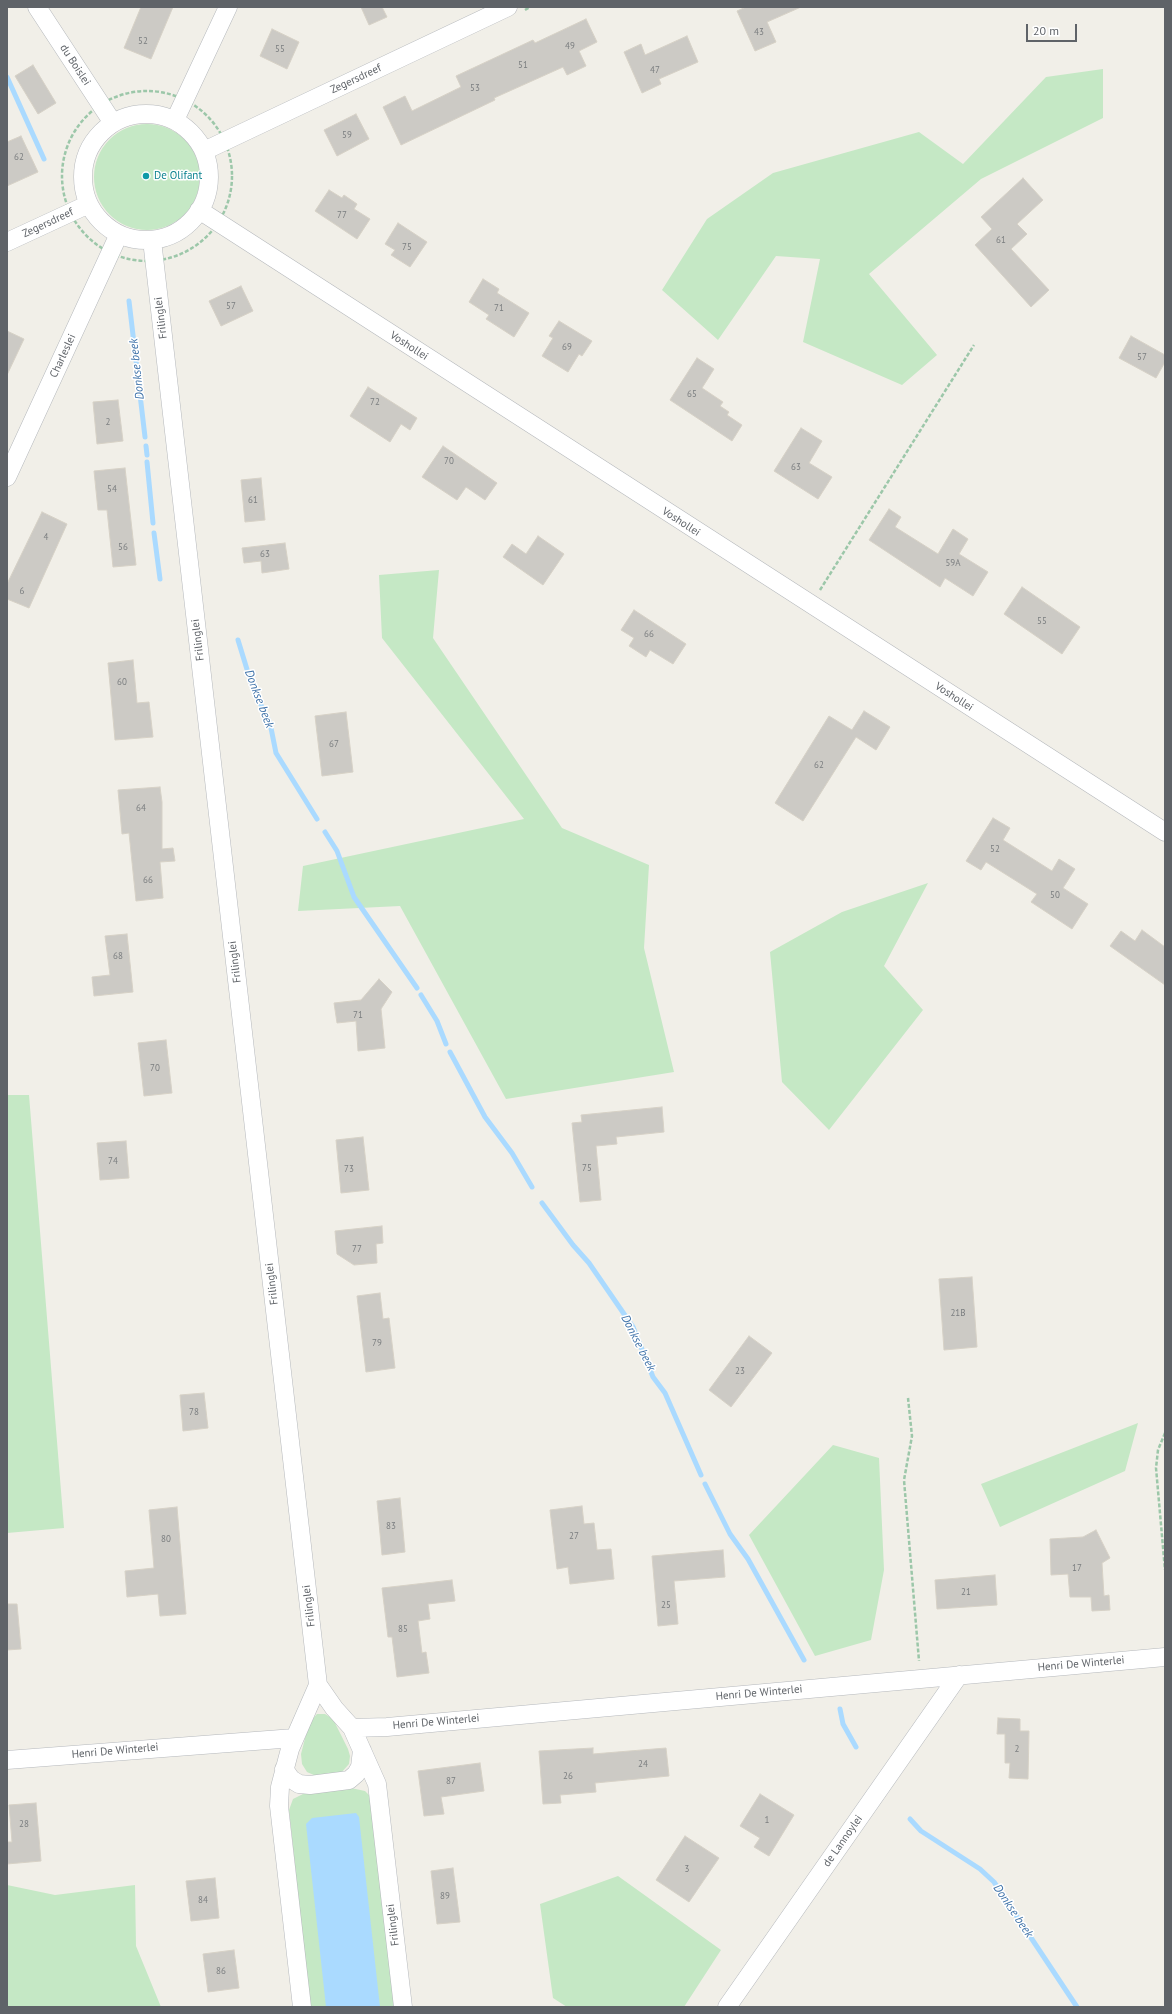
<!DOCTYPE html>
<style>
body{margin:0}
#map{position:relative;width:1172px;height:2014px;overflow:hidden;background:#f1efe8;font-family:"PT Sans",sans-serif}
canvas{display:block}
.frame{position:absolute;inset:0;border:8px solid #5f6368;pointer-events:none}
.scale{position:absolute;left:1026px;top:24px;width:51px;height:18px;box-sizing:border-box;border:2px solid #5f6368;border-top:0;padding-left:5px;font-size:12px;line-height:14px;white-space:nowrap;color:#5f6368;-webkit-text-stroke:3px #fff;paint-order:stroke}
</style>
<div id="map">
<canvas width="1172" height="2014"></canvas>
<div class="frame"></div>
<div class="scale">20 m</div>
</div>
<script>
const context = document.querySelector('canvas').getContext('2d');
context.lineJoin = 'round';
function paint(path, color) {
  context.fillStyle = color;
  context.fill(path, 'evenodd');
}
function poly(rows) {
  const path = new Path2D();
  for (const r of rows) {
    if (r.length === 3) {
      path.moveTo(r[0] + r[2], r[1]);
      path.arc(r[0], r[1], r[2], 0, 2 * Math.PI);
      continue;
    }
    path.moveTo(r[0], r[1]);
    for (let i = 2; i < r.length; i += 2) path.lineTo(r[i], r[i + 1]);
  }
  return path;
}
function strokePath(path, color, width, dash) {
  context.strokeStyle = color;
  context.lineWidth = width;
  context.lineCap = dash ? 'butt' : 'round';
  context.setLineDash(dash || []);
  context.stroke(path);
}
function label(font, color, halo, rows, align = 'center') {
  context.font = font + ' "PT Sans",sans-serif';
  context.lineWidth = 3;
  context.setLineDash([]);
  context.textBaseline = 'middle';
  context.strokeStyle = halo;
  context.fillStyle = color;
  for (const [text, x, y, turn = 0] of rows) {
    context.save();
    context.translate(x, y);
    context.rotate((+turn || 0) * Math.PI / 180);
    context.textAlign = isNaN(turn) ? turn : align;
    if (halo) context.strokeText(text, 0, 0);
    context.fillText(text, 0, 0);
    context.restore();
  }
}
const green = poly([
 [1103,69,1103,118,981,179,869,274,937,355,902,385,803,342,820,259,776,256,718,340,662,290,707,219,773,173,919,132,963,164,1046,77],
 [147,177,53],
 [439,570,433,638,562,828,649,865,644,948,674,1072,506,1099,400,906,298,911,303,866,524,819,382,638,379,575],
 [928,883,884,966,923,1010,829,1130,782,1082,770,952,842,912],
 [7,1095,29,1095,64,1528,7,1533],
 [1138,1423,1125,1471,1000,1527,981,1484],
 [833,1445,879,1458,884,1570,871,1640,815,1656,749,1535],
 [317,1714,325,1714,333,1719,348,1749,350,1756,349,1764,341,1773,316,1776,307,1772,302,1764,301,1754,309,1723],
 [351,1788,365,1791,371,1797,397,2007,310,2007,289,1810,293,1799,303,1794],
 [618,1876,721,1950,684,2007,567,2007,553,1998,540,1904],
 [7,1885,55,1895,135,1885,136,1946,161,2007,7,2007]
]);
const water = poly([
 [356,1813,359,1817,380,2007,326,2007,306,1824,312,1818]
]);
const stream = poly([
 [7,77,44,159],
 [129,301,145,437],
 [146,446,147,455],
 [147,462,153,523],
 [154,533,160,579],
 [238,640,253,689,270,723,276,753,317,819],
 [325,832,337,851,354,897,417,988],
 [421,995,437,1021,446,1044],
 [450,1052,485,1117,512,1153,532,1187],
 [542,1203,573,1245,589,1263,633,1327,653,1377,665,1393,701,1475],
 [705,1484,730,1534,748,1559,804,1660],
 [840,1709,843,1724,856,1747],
 [910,1819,921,1831,980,1869,994,1882,1077,2007]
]);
const building = poly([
 [141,7,173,7,151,59,124,48,141,7],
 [361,7,382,7,387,17,369,25,361,7],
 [746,7,801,7,767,22,776,42,755,51,737,11,746,7],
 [586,19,597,42,579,51,586,66,567,75,563,67,494,98,495,100,401,145,383,107,405,96,412,111,461,87,456,76,533,40,535,43,586,19],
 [272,29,299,42,287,69,260,56,272,29],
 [687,36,698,62,659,79,661,84,642,93,624,52,641,44,645,55,687,36],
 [33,65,56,103,38,114,15,76,33,65],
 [356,114,369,139,337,156,324,130,356,114],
 [21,136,38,172,7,186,7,142,21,136],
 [1023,178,1043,200,1017,224,1027,234,1011,249,1049,290,1031,307,975,245,992,229,981,217,1023,178],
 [329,190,342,198,344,195,357,204,354,209,370,219,357,239,315,211,329,190],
 [398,223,427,242,410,267,391,255,395,250,385,244,398,223],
 [483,279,499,289,497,293,529,313,514,337,486,319,489,315,469,302,483,279],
 [241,286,253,311,221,326,209,301,241,286],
 [559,321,592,341,582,356,579,354,568,372,542,356,553,338,549,336,559,321],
 [7,331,24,339,7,375,7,331],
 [1131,336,1165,355,1165,362,1156,378,1119,358,1131,336],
 [697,358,714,369,702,388,723,402,720,406,729,412,727,415,742,425,732,441,670,400,697,358],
 [368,387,417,418,410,430,401,424,390,442,350,416,368,387],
 [118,400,123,441,97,444,93,402,118,400],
 [801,428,822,441,809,463,832,477,818,499,774,471,801,428],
 [443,446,497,483,485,500,466,487,457,500,422,477,443,446],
 [125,468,136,565,113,567,107,510,98,510,94,471,125,468],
 [261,478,265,520,245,522,241,480,261,478],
 [889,509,901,517,895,527,938,554,953,529,968,539,959,554,988,572,973,596,945,578,940,587,869,540,889,509],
 [42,512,67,524,29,608,7,599,7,584,42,512],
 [538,536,564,554,543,585,503,557,512,544,526,554,538,536],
 [285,543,289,569,262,573,261,561,244,563,242,548,285,543],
 [1022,587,1080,627,1062,654,1004,614,1022,587],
 [634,610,686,644,673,664,650,650,646,657,629,646,634,638,621,630,634,610],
 [133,660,137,703,149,702,153,737,115,740,108,663,133,660],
 [864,711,890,727,876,750,856,737,803,821,775,803,829,716,852,730,864,711],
 [346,712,353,772,322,776,315,716,346,712],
 [160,787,162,802,162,849,173,848,175,861,160,862,163,898,136,901,129,833,122,834,118,790,160,787],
 [993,818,1010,828,1003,840,1052,871,1059,859,1075,869,1063,888,1088,904,1072,929,1031,902,1037,894,986,862,981,870,966,861,993,818],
 [1142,930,1165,947,1165,985,1110,946,1121,931,1135,941,1142,930],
 [127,934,133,992,94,996,92,977,110,975,105,936,127,934],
 [379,979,392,992,381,1009,385,1048,358,1051,356,1021,337,1023,334,1003,361,1000,379,979],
 [166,1040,172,1093,144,1096,138,1043,166,1040],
 [662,1107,664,1132,616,1137,617,1144,596,1146,601,1200,580,1202,572,1123,582,1122,581,1115,662,1107],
 [363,1137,369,1190,341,1193,336,1140,363,1137],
 [126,1141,129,1178,100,1180,97,1143,126,1141],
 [382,1226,383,1243,376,1244,377,1263,354,1265,337,1254,335,1231,382,1226],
 [972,1277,977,1347,944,1350,939,1279,972,1277],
 [380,1293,383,1319,389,1318,395,1368,366,1372,357,1296,380,1293],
 [749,1336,772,1353,731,1407,709,1390,749,1336],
 [204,1393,208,1428,183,1431,180,1395,204,1393],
 [400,1498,405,1552,382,1555,377,1501,400,1498],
 [582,1506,584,1524,594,1523,597,1550,611,1549,614,1579,570,1584,568,1567,557,1569,550,1510,582,1506],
 [177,1507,186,1614,160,1616,158,1594,127,1597,125,1571,154,1568,149,1510,177,1507],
 [1096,1530,1110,1558,1102,1563,1104,1596,1109,1595,1110,1610,1092,1611,1091,1597,1070,1597,1068,1574,1051,1575,1050,1539,1083,1537,1096,1530],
 [723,1550,725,1577,674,1581,678,1624,658,1626,652,1556,723,1550],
 [995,1575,997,1605,937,1609,935,1580,995,1575],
 [452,1580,455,1601,428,1604,430,1619,418,1621,422,1653,426,1652,429,1673,397,1677,392,1637,388,1637,382,1588,452,1580],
 [7,1604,17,1604,21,1649,7,1650,7,1604],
 [998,1718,1020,1719,1020,1731,1029,1731,1028,1779,1009,1778,1010,1763,1005,1763,1005,1734,997,1734,998,1718],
 [593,1748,593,1754,666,1748,669,1776,595,1783,596,1792,560,1795,561,1803,543,1804,539,1751,593,1748],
 [480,1763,484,1791,441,1797,444,1814,424,1816,418,1771,480,1763],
 [760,1794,794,1815,769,1856,754,1847,760,1838,740,1826,760,1794],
 [36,1803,41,1861,7,1864,7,1842,12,1842,9,1805,36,1803],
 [685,1836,719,1858,689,1902,656,1880,685,1836],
 [453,1868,460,1922,437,1924,431,1871,453,1868],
 [215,1878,219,1918,191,1921,186,1881,215,1878],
 [234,1950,239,1988,208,1992,203,1954,234,1950]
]);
const path = poly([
 [525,10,530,7],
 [147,176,85],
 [820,590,974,345],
 [908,1398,912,1436,904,1480,919,1661],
 [1165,1433,1158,1450,1156,1468,1165,1570]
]);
const street = poly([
 [37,7,113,123],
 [146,177,63],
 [175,120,228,7],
 [204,151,508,7],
 [199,210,1165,832],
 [152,240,318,1685,334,1708,352,1728,377,1784,403,2007],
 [7,242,89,204],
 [7,477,119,234],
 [352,1728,387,1727,1165,1657],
 [7,1760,294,1738],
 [284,1769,291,1779,299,1784,310,1785,349,1780,356,1774,360,1767,362,1750],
 [302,2007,279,1806,280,1787,290,1749,318,1685],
 [727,2007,959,1675]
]);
const markers = [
 [146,176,4,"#0f9aa8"]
];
const numberNames = [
 ["43",759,32],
 ["52",143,41],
 ["49",570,46],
 ["55",280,49],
 ["51",523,65],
 ["47",655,70],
 ["53",475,88],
 ["59",347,135],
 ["62",19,157],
 ["77",342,215],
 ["61",1001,240],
 ["75",407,247],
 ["57",231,306],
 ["71",499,308],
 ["69",567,347],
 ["57",1142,357],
 ["65",692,394],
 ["72",375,402],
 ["2",108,422],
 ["70",449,461],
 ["63",796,467],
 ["54",112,489],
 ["61",253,500],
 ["4",46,537],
 ["56",123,547],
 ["63",265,554],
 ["59A",953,563],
 ["6",22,591],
 ["55",1042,621],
 ["66",649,634],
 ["60",122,682],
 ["67",334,744],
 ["62",819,765],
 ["64",141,808],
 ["52",995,849],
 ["66",148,880],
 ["50",1055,895],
 ["68",118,956],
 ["71",358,1015],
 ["70",155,1068],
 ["74",113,1161],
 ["75",587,1168],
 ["73",349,1169],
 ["77",357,1249],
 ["21B",958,1313],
 ["79",377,1343],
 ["23",740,1371],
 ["78",194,1412],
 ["83",391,1526],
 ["27",574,1536],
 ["80",166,1539],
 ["17",1077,1568],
 ["21",966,1592],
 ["25",666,1605],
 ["85",403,1629],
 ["2",1017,1749],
 ["24",643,1764],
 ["26",568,1776],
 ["87",451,1781],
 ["1",767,1820],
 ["28",24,1824],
 ["3",687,1869],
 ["89",445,1896],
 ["84",203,1900],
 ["86",221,1971]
];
const streetNames = [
 ["du Boislei",75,65,57],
 ["Zegersdreef",356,79,-25],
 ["Zegersdreef",48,223,-25],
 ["Frilinglei",161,318,-97],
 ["Voshollei",409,346,33],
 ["Charleslei",63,356,-65],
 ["Voshollei",681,522,33],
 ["Frilinglei",198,640,-97],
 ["Voshollei",954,697,33],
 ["Frilinglei",235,962,-97],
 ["Frilinglei",272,1284,-97],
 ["Frilinglei",309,1606,-97],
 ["Henri De Winterlei",1081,1664,-5],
 ["Henri De Winterlei",759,1693,-5],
 ["Henri De Winterlei",436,1722,-5],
 ["Henri De Winterlei",115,1751,-5],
 ["de Lannoylei",843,1841,-55],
 ["Frilinglei",393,1925,-97]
];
const cultureNames = [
 ["De Olifant",154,176]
];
const waterNames = [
 ["Donkse beek",137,369,-96],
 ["Donkse beek",259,699,69],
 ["Donkse beek",638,1343,63],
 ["Donkse beek",1013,1911,56]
];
paint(green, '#c5e8c5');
paint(water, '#aadaff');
strokePath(stream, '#aadaff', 5);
paint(building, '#cccac5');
strokePath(building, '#d6d1c6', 1);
strokePath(street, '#b5b8bc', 19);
strokePath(path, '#9cc7a9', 2.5, [4, 2]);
strokePath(street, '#fff', 18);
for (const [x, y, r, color] of markers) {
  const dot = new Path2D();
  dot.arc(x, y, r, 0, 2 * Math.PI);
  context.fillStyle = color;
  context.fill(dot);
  strokePath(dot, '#fff', 1.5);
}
label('9px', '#7a7d7f', null, numberNames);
label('11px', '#5f6368', '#fff', streetNames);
label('11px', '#0d838f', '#fff', cultureNames, 'left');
label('italic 12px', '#4174aa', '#fff', waterNames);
</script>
